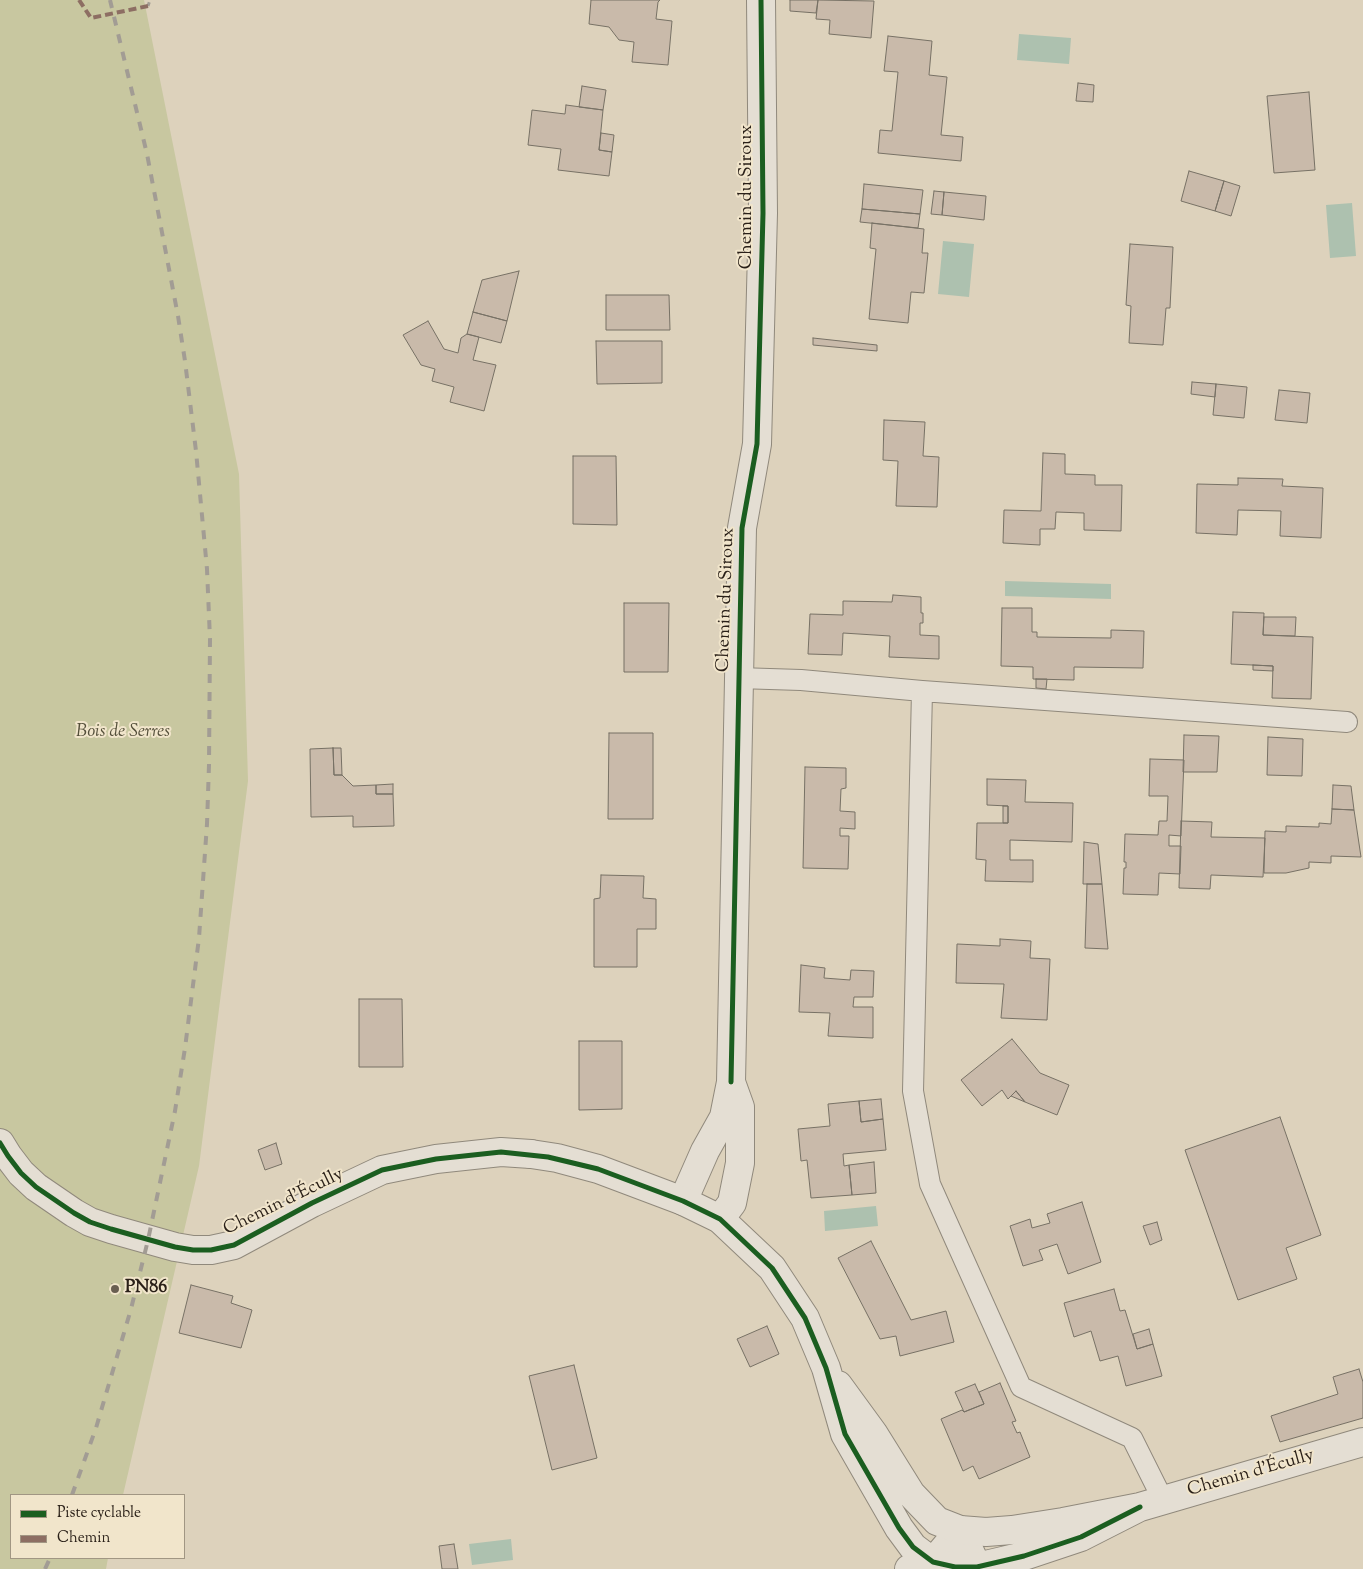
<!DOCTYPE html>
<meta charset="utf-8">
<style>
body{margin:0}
#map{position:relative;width:1363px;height:1569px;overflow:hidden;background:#ddd2bc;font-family:"Sorts Mill Goudy",serif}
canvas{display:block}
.legend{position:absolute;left:10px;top:1494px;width:175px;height:65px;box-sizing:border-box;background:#f1e5cb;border:1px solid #a19683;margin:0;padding:6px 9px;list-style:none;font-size:15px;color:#2a2018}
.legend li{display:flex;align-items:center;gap:10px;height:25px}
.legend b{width:25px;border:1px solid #a19683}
</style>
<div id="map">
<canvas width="1363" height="1569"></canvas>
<ul class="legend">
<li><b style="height:6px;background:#1b5e20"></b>Piste cyclable</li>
<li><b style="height:6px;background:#8d6e63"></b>Chemin</li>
</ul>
</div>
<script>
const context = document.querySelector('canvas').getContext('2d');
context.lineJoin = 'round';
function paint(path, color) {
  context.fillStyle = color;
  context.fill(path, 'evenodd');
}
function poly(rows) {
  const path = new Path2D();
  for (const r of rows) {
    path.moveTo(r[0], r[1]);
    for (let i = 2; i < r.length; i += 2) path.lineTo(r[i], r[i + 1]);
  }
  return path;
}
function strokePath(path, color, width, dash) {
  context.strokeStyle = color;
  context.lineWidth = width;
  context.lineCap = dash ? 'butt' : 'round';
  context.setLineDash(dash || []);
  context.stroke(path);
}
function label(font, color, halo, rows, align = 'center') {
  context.font = font + ' "Sorts Mill Goudy",serif';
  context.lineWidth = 4;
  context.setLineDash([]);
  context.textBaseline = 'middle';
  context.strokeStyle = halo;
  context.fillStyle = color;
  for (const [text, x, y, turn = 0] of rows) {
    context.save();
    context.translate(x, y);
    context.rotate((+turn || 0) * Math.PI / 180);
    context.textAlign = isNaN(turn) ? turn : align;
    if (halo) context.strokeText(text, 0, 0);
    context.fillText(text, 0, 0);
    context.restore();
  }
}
const green = poly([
 [0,0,144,0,239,474,248,781,199,1166,123,1495,11,1495,11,1558,108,1558,106,1569,0,1569]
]);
const water = poly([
 [1019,34,1071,38,1069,64,1017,60],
 [1352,203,1356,256,1330,258,1326,205],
 [943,241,974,244,969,297,938,294],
 [1005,581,1111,584,1111,599,1005,596],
 [876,1206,878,1226,825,1231,824,1211],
 [511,1539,513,1560,472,1565,469,1544]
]);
const building = poly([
 [591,0,660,0,658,2,656,19,672,21,668,65,632,62,634,42,619,40,609,27,589,24,591,0],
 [790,0,818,0,816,13,790,11,790,0],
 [818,0,874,1,871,38,829,34,830,20,816,19,818,0],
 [888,36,932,41,929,75,947,77,941,135,963,137,961,161,878,153,880,130,892,131,898,72,884,71,888,36],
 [1078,83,1094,85,1093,102,1076,101,1078,83],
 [582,86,606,90,603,110,579,107,582,86],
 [1309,92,1315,170,1274,173,1267,96,1309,92],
 [566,105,603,110,599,150,612,152,609,176,558,170,561,149,528,145,532,110,565,114,566,105],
 [601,133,614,135,612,152,599,150,601,133],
 [1189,171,1224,181,1215,211,1181,201,1189,171],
 [1224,181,1240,186,1231,216,1215,211,1224,181],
 [864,184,923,190,920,214,862,209,864,184],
 [934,191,944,192,942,215,931,214,934,191],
 [944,192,986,196,984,220,942,215,944,192],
 [862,209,920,214,918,228,860,222,862,209],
 [872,223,924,229,922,253,928,253,924,293,911,292,908,323,869,319,876,249,870,248,872,223],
 [1130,244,1173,247,1170,308,1166,308,1163,345,1129,343,1131,306,1126,305,1130,244],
 [519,271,507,321,473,312,482,280,519,271],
 [606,295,669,295,670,330,606,330,606,295],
 [473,312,507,321,501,343,467,334,473,312],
 [428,321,444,349,458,353,461,338,467,334,479,337,473,360,496,365,484,411,450,402,454,387,432,381,435,369,421,365,403,335,428,321],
 [813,338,877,345,877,351,813,345,813,338],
 [596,341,662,341,662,383,597,384,596,341],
 [1192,382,1216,384,1215,397,1191,394,1192,382],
 [1216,384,1247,387,1244,418,1213,415,1216,384],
 [1279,390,1310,393,1307,423,1275,420,1279,390],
 [884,420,925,422,923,456,939,457,937,507,896,506,898,461,883,460,884,420],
 [1043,453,1065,454,1065,474,1095,475,1095,485,1122,485,1121,531,1084,530,1084,513,1056,512,1055,529,1040,529,1040,545,1003,543,1004,510,1041,511,1043,453],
 [573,456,616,456,617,525,573,524,573,456],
 [1238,478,1283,479,1282,486,1323,488,1321,538,1280,536,1281,511,1238,510,1237,535,1196,533,1197,484,1238,485,1238,478],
 [893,595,921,597,921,613,923,613,923,623,920,623,920,635,939,636,939,659,889,657,890,636,843,633,842,655,808,654,810,614,843,615,843,601,892,602,893,595],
 [624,603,669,603,668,672,624,672,624,603],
 [1002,608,1032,608,1032,632,1037,632,1037,637,1111,638,1111,630,1144,631,1143,668,1074,667,1074,680,1033,679,1033,667,1001,666,1002,608],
 [1233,612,1264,613,1263,635,1313,637,1311,699,1272,698,1273,666,1231,664,1233,612],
 [1264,617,1296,617,1295,636,1263,635,1264,617],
 [1253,665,1273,666,1273,671,1253,670,1253,665],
 [1036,679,1047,679,1046,689,1036,688,1036,679],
 [609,733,653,733,653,819,608,819,609,733],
 [1184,735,1219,736,1217,772,1183,772,1184,735],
 [1268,737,1303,739,1302,776,1267,775,1268,737],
 [333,748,334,775,342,775,353,786,376,785,376,794,393,794,394,826,353,827,353,816,311,817,310,749,333,748],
 [333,748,341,748,342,775,334,775,333,748],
 [1150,759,1184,760,1181,836,1169,835,1169,846,1181,846,1180,874,1159,873,1158,895,1123,894,1124,868,1126,868,1126,862,1124,862,1125,834,1158,835,1159,821,1167,821,1168,796,1149,796,1150,759],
 [805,767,846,768,846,788,841,789,840,811,855,812,855,829,840,828,840,836,849,836,848,869,803,868,805,767],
 [987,779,1026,780,1025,802,1073,803,1072,842,1010,840,1010,860,1033,860,1033,882,985,881,986,860,976,859,977,823,1008,823,1008,806,987,805,987,779],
 [393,784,393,794,376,794,376,785,393,784],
 [1333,785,1351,786,1354,810,1332,809,1333,785],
 [1003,806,1008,806,1008,823,1003,823,1003,806],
 [1332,809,1354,810,1361,857,1331,856,1331,863,1309,862,1309,868,1286,873,1264,873,1265,831,1286,832,1286,826,1319,827,1319,823,1331,824,1332,809],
 [1181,821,1212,822,1211,837,1265,838,1263,877,1211,875,1210,889,1179,888,1181,821],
 [1084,842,1098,844,1102,884,1083,884,1084,842],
 [601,875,644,876,643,898,656,899,656,929,637,929,637,967,594,967,594,899,600,898,601,875],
 [1087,884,1102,884,1108,949,1085,948,1087,884],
 [1000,939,1031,941,1030,958,1050,959,1047,1020,1001,1018,1004,984,956,983,957,944,1000,946,1000,939],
 [801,965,825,968,824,978,850,980,851,970,874,971,873,997,854,997,853,1007,873,1007,873,1038,828,1036,830,1013,799,1012,801,965],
 [359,999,402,999,403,1067,359,1067,359,999],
 [1012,1039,1040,1073,1069,1085,1057,1115,1025,1102,1016,1091,1008,1099,1002,1090,982,1106,961,1080,1012,1039],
 [579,1041,622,1041,622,1109,579,1110,579,1041],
 [1016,1091,1025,1102,1011,1096,1016,1091],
 [881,1099,883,1119,861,1122,859,1101,881,1099],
 [859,1101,861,1122,883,1119,886,1150,843,1154,844,1166,849,1165,852,1195,811,1198,807,1160,801,1161,798,1129,830,1126,828,1104,859,1101],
 [1280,1117,1321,1235,1286,1248,1297,1279,1238,1300,1185,1150,1280,1117],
 [276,1143,282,1164,265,1170,258,1150,276,1143],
 [874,1162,876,1193,852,1195,849,1165,874,1162],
 [1082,1202,1101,1262,1068,1274,1057,1244,1039,1250,1043,1260,1023,1266,1010,1226,1030,1219,1032,1228,1050,1223,1047,1214,1082,1202],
 [1157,1222,1162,1240,1150,1245,1143,1226,1157,1222],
 [871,1241,911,1320,946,1311,954,1342,900,1356,896,1336,880,1339,838,1258,871,1241],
 [112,1284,120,1286,117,1294,110,1292,112,1284],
 [191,1285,233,1296,231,1303,252,1310,241,1348,179,1333,191,1285],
 [1114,1289,1120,1311,1125,1310,1137,1349,1153,1344,1162,1376,1126,1386,1118,1356,1100,1361,1091,1331,1074,1337,1064,1303,1114,1289],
 [767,1326,779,1354,750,1367,737,1339,767,1326],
 [1149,1329,1153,1344,1137,1349,1133,1334,1149,1329],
 [574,1365,597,1458,552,1470,529,1376,574,1365],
 [1359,1369,1363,1382,1363,1418,1280,1442,1271,1416,1338,1394,1333,1377,1359,1369],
 [1000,1383,1016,1421,1012,1422,1017,1433,1020,1432,1030,1457,979,1479,973,1466,963,1471,941,1419,962,1410,964,1412,984,1404,979,1392,1000,1383],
 [975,1384,984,1404,964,1412,955,1392,975,1384],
 [454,1544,458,1569,442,1569,439,1546,454,1544]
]);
const path = poly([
 [148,6,150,0]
]);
const service = poly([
 [738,678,801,680,922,691,1347,722],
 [922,691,913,1091,930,1184,1021,1387,1132,1438,1163,1500]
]);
const minor = poly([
 [731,1082,742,528,757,444,763,213,761,0],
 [0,1143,8,1156,21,1173,36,1187,74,1213,90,1222,111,1229,175,1247,193,1250,211,1250,234,1245,312,1203,382,1170,436,1159,501,1152,531,1154],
 [683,1201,705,1151,724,1117,731,1082,740,1107,740,1163,732,1203,720,1219],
 [909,1569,933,1562,960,1530,978,1569]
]);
const tertiary = poly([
 [531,1154,557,1158,598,1169,683,1201,720,1219,772,1268,805,1318,826,1368,845,1434,899,1528,913,1547,933,1562,955,1567,977,1567,1024,1556,1081,1537,1140,1507],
 [838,1385,873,1433,911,1494,937,1521,960,1530,986,1532,1012,1530,1063,1522,1140,1507,1363,1442]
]);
const rail = poly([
 [72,1495,96,1428,131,1309,148,1240,175,1111,185,1048,199,938,207,824,209,765,210,639,207,569,196,451,185,361,178,316,147,154,110,0],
 [45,1569,50,1558]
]);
const quiet = poly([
 [79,0,91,18,148,6]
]);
const cycleway = poly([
 [731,1082,742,528,757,444,763,213,761,0],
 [0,1143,8,1156,21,1173,36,1187,74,1213,90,1222,111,1229,175,1247,193,1250,211,1250,234,1245,312,1203,382,1170,436,1159,501,1152,548,1157,598,1169,683,1201,720,1219,772,1268,805,1318,826,1368,845,1434,899,1528,913,1547,933,1562,955,1567,977,1567,1024,1556,1081,1537,1140,1507]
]);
const markers = [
 [115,1289,5,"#695e51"]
];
const streetNames = [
 ["Chemin du Siroux",748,197,-90],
 ["Chemin du Siroux",727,600,-88],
 ["Chemin d'Écully",284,1203,-26],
 ["Chemin d'Écully",1251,1474,-16]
];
const parkNames = [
 ["Bois de Serres",123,733]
];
const poiNames = [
 ["PN86",125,1289]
];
paint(green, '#c8c7a0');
paint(water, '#adc1af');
paint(building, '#c9baaa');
strokePath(building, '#777165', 1);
strokePath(service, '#90897c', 22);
strokePath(minor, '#90897c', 30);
strokePath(tertiary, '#90897c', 30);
strokePath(path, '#a29c94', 3, [4, 2.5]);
strokePath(service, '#e4ded3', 20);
strokePath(minor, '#e4ded3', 28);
strokePath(tertiary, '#e4ded3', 28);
strokePath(rail, '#a29c94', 4, [9, 9]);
strokePath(quiet, '#8d6e63', 4, [8, 4]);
strokePath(cycleway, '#1b5e20', 5);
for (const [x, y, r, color] of markers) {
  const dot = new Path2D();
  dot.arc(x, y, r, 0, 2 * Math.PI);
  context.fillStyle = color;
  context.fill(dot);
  strokePath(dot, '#f1e5cb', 2);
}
label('18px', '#2a2018', '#f1e5cb', streetNames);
label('italic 18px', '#544f3a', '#f1e5cb', parkNames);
label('bold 18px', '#2a2018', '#f1e5cb', poiNames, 'left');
</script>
